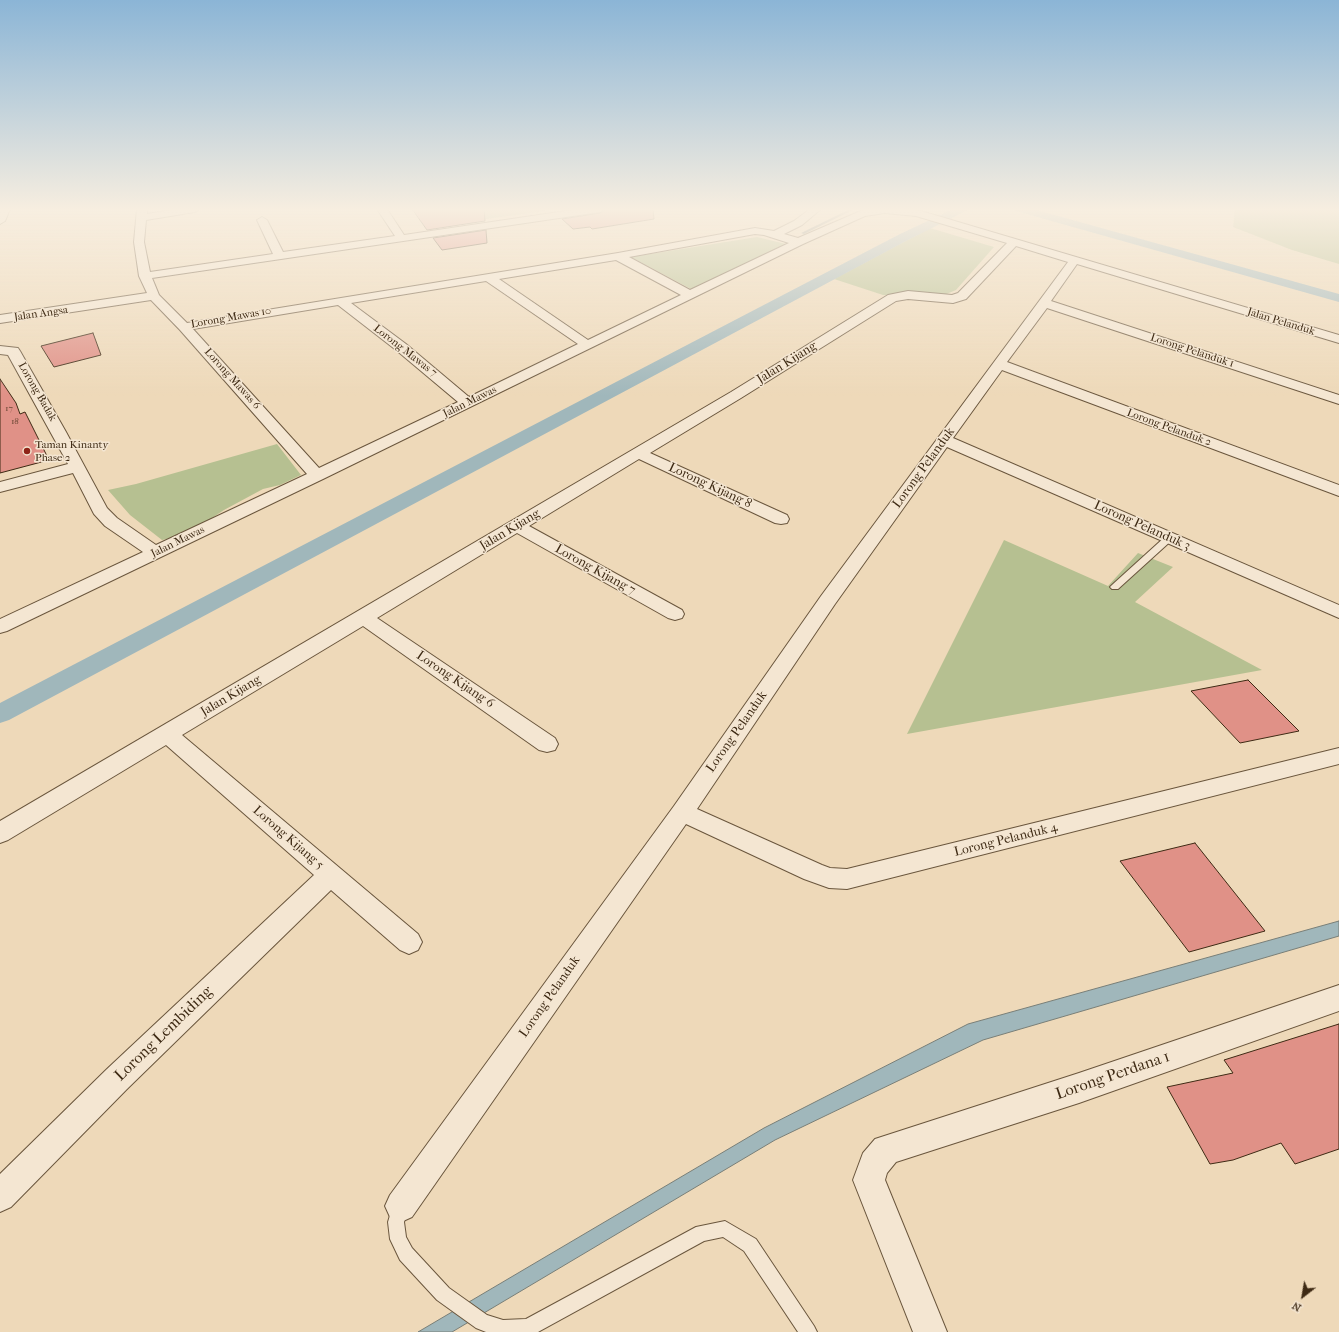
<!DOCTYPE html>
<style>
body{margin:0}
#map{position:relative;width:1339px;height:1332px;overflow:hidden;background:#eed9b9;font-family:"IM FELL French Canon",serif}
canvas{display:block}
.north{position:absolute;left:1283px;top:1276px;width:40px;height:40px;-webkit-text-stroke:3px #f4e6d2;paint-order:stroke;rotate:211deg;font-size:11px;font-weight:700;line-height:16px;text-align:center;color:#3e2a14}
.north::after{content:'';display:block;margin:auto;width:14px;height:18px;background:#3e2a14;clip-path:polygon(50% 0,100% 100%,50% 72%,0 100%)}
</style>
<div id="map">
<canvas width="1339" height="1332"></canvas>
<div class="north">N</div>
</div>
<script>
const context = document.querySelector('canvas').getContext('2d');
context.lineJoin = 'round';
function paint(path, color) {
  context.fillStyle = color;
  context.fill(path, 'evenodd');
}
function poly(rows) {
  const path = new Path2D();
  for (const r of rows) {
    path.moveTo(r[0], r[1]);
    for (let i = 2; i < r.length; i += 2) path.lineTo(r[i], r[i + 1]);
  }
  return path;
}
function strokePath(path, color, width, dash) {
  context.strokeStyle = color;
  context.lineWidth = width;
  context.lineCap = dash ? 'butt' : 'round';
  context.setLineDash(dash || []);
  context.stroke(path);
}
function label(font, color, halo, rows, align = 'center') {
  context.font = font + ' "IM FELL French Canon",serif';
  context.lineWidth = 3;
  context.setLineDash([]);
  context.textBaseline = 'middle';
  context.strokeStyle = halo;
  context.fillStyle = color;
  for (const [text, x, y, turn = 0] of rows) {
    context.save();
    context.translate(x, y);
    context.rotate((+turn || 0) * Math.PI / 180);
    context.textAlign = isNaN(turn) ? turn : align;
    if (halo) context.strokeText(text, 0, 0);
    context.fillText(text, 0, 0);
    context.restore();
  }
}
const green = poly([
 [462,209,544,209,545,211,472,221],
 [1235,209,1339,209,1339,264,1292,250,1233,227],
 [930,228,994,247,956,290,937,298,883,295,834,279],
 [757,237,786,244,691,289,631,257],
 [277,444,301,475,280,485,263,489,224,510,200,526,176,537,162,540,130,515,108,490,136,484],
 [1004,540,1108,586,1138,553,1173,567,1135,602,1262,670,907,734]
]);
const water = poly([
 [1339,921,1339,936,983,1040,775,1140,452,1332,418,1332,764,1128,968,1024,1339,921]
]);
const stream = poly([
 [850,209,855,209,804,234,801,233,850,209]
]);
const canal = poly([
 [953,209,968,209,966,211,908,240,9,720,0,723,0,703,900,234,953,209],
 [1014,209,1033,209,1339,294,1339,302,1016,211,1014,209]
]);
const building = poly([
 [412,209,484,209,485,221,427,230,412,209],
 [606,209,653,209,654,219,592,229,590,227,573,229,562,219,600,213,606,209],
 [486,230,487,243,442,250,433,238,486,230],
 [93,333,101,355,54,367,41,346,93,333],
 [0,379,16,403,20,414,25,412,49,460,0,473,0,379],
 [1248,680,1299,731,1240,743,1191,691,1248,680],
 [1195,843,1265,931,1189,952,1120,861,1195,843],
 [1339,1024,1339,1149,1295,1164,1281,1143,1233,1160,1210,1164,1167,1087,1233,1073,1224,1060,1339,1024]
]);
const service = poly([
 [1169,535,1172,536,1173,538,1172,540,1118,589,1112,589,1110,587,1112,585,1166,536,1169,535],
 [400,1200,406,1202,408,1208,404,1222,406,1237,412,1248,449,1288,487,1315,503,1320,526,1319,696,1227,725,1221,756,1239,814,1326,817,1332,798,1332,744,1251,723,1237,704,1241,538,1332,486,1332,476,1328,437,1300,400,1260,390,1239,388,1222,394,1202,400,1200]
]);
const minor = poly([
 [0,209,10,209,5,221,0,224,0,209],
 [137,209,147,209,147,214,177,209,200,209,195,212,146,220,144,242,150,272,273,254,257,220,262,217,267,220,283,252,395,236,377,209,387,209,404,235,579,209,605,209,600,212,152,278,159,295,187,323,618,253,755,228,774,231,794,221,810,209,821,209,802,225,784,234,798,238,863,210,908,209,921,211,1339,335,1339,343,1077,264,1051,301,1339,395,1339,404,1047,308,1007,362,1339,485,1339,496,1002,370,953,438,1339,605,1339,618,947,447,835,604,697,809,822,865,830,868,847,869,1339,748,1339,764,847,889,829,888,804,879,686,824,412,1217,401,1222,390,1217,385,1206,390,1195,674,806,821,596,1068,262,1016,246,966,299,953,303,908,299,896,301,741,398,650,453,787,515,789,519,787,523,781,524,775,523,639,459,529,526,682,610,684,614,682,618,675,620,668,618,517,533,377,618,555,738,558,744,555,750,547,752,539,750,363,626,182,735,418,934,422,942,418,950,409,954,400,950,331,890,127,1089,11,1207,0,1212,0,1174,107,1069,314,875,166,745,8,840,0,843,0,821,731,392,888,295,908,291,952,295,958,293,1007,243,916,216,885,213,865,216,803,244,323,479,7,631,0,633,0,619,143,552,105,526,94,514,73,473,0,492,0,482,68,464,8,355,0,354,0,346,18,348,20,351,66,432,107,508,117,518,156,545,307,474,180,330,151,300,0,323,0,315,147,293,139,276,134,242,137,209],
 [755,234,764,235,789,243,690,290,629,257,755,234],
 [616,260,681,295,588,340,499,279,616,260],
 [486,281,578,344,469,397,406,344,351,303,486,281],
 [338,305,396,350,458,402,319,468,193,329,338,305],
 [1339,985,1339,1011,1079,1103,896,1162,887,1173,885,1180,947,1332,913,1332,853,1180,863,1153,875,1139,1079,1073,1339,985]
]);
const markers = [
 [27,451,4,"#8f2418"]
];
const farNumbernames = [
 ["17",9,409],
 ["18",15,422]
];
const farStreetnames = [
 ["Jalan Angsa",41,314,-8],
 ["Lorong Mawas 10",231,318,-10],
 ["Jalan Pelanduk",1281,322,17],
 ["Lorong Mawas 7",405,351,38],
 ["Lorong Pelanduk 1",1192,351,18],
 ["Lorong Mawas 6",232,379,48],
 ["Lorong Badak",37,392,60],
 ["Jalan Mawas",470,402,-26],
 ["Lorong Pelanduk 2",1169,428,20],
 ["Jalan Mawas",178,542,-26]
];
const farPoinames = [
 ["Taman Kinanty",35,445],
 ["Phase 2",35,458]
];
const streetNames = [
 ["Jalan Kijang",787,363,-32],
 ["Lorong Pelanduk",924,468,-54],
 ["Lorong Kijang 8",710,486,25],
 ["Lorong Pelanduk 3",1142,526,24],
 ["Jalan Kijang",510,530,-31],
 ["Lorong Kijang 7",595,570,29],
 ["Lorong Kijang 6",455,680,34],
 ["Jalan Kijang",231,696,-31],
 ["Lorong Pelanduk",737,732,-55],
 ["Lorong Kijang 5",288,838,41],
 ["Lorong Pelanduk 4",1006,840,-14],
 ["Lorong Pelanduk",550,997,-55]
];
const nearStreetnames = [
 ["Lorong Lembiding",164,1034,-44],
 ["Lorong Perdana 1",1113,1076,-19]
];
paint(green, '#b6c091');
paint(water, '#a0b7bb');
strokePath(water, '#797f78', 1);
paint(stream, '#797f78');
paint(canal, '#a0b7bb');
paint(building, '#e09187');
strokePath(building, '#3e2a14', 1);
strokePath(service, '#6a563d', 2);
strokePath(minor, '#6a563d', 2);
paint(service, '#f4e6d2');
paint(minor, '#f4e6d2');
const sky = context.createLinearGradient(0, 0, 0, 396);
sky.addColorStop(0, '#8bb5d6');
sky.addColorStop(0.53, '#f7eee0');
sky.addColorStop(1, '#f7eee000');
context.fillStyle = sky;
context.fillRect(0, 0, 1339, 396);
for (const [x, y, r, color] of markers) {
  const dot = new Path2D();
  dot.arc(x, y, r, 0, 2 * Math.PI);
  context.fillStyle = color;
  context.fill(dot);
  strokePath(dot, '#f4e6d2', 1.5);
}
label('9px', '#664431', null, farNumbernames);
label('11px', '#3e2a14', '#f4e6d2', farStreetnames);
label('11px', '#3e2a14', '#f4e6d2', farPoinames, 'left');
label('13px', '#3e2a14', '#f4e6d2', streetNames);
label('16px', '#3e2a14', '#f4e6d2', nearStreetnames);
</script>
